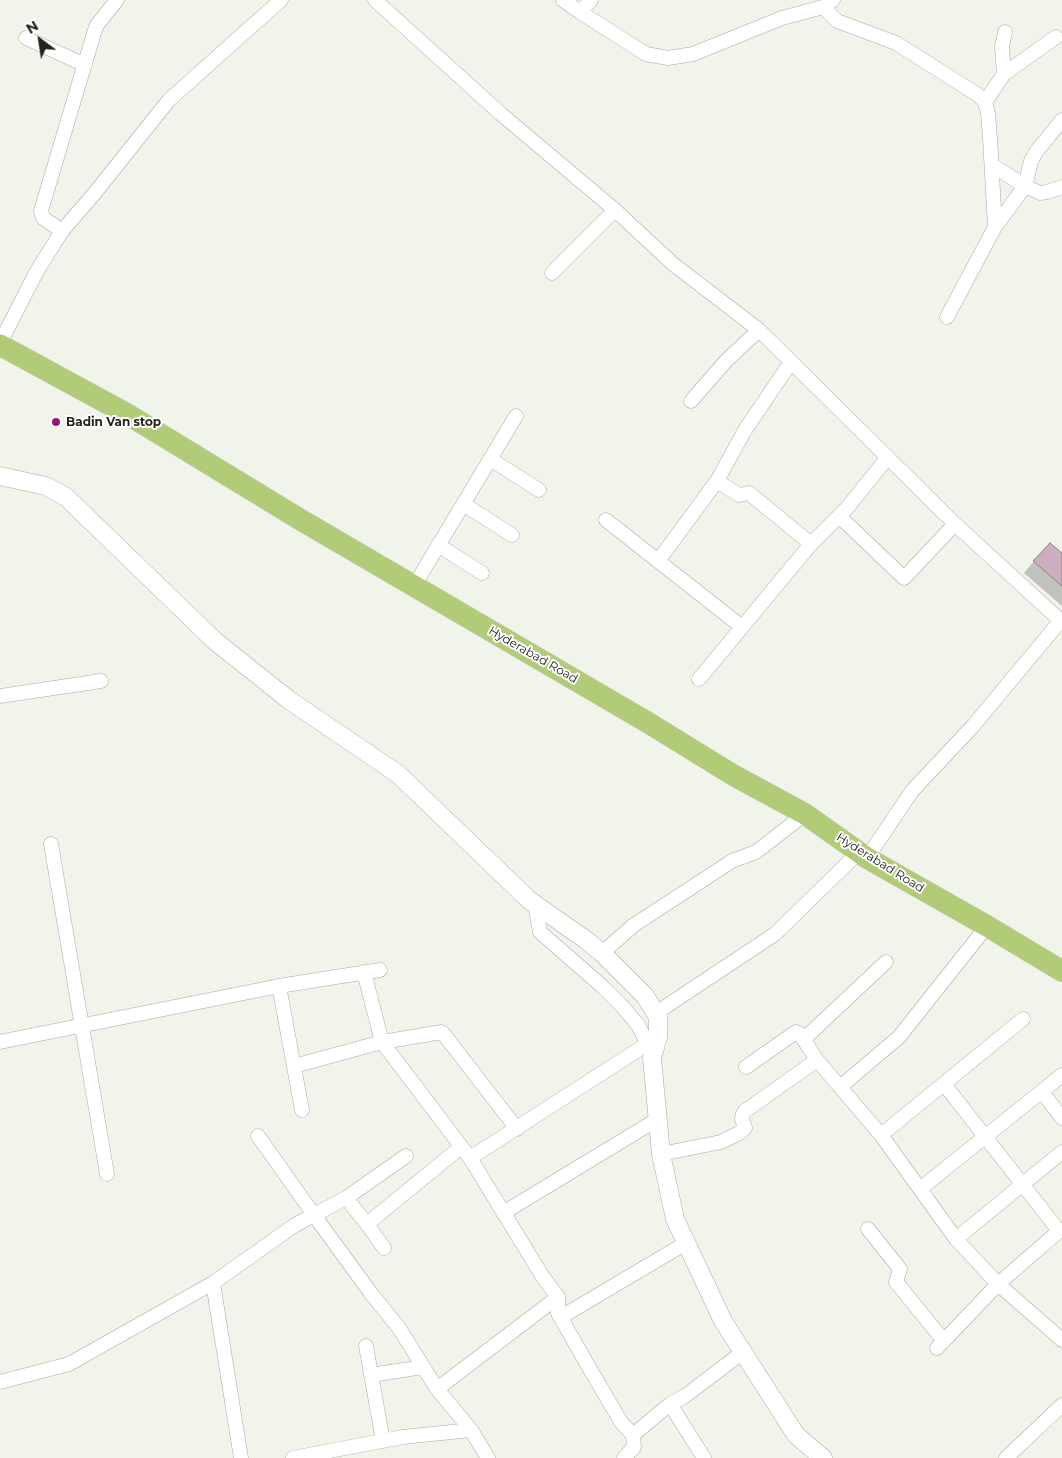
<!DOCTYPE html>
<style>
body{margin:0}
#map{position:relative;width:1062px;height:1458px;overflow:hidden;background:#f0f4eb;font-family:Montserrat,sans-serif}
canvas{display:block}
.north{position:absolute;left:15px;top:15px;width:50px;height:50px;-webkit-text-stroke:4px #fff;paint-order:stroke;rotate:329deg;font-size:14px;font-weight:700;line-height:20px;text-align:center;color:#222320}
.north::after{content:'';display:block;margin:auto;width:18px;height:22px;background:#222320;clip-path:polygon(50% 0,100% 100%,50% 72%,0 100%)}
</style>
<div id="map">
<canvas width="1062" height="1458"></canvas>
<div class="north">N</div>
</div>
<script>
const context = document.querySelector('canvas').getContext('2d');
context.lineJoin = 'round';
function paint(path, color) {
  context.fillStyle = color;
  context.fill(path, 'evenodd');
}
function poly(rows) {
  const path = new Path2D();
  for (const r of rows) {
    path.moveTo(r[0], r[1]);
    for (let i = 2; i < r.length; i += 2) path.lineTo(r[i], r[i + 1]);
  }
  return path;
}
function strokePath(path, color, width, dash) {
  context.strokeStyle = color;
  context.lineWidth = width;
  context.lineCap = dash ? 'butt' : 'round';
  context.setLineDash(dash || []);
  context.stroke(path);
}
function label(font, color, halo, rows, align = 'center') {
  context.font = font + ' Montserrat,sans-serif';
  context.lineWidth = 4;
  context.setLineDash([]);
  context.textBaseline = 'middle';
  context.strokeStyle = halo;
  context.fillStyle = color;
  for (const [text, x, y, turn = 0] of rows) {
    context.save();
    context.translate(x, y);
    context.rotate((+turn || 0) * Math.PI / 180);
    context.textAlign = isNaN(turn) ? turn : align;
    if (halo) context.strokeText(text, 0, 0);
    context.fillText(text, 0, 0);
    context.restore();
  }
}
const shadow = poly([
 [1039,555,1062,555,1062,606,1024,573]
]);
const building = poly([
 [1050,543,1062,553,1062,586,1033,561,1050,543]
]);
const minor = poly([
 [375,0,501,114,615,210,673,264,759,330,955,524,1062,622],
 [563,0,580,12,646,54,668,58,693,54,782,18,823,7,833,0],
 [823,7,837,21,896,43,978,95,985,102,988,113,990,138,995,227,947,317],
 [580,12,591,0],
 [26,38,85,65],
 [1004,74,1002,47,1005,32],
 [985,102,1004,74,1056,37],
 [992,165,1025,186,1040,193,1047,192,1062,187],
 [995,227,1025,186,1031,161,1036,152,1062,120],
 [62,231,43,218,41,211,94,33,97,25,117,0],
 [552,273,615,210],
 [0,343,37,271,62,231,94,194,169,100,281,0],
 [691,401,726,361,759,330],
 [490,459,539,490],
 [717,481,739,495,749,493,811,544],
 [463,504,512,535],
 [839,516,904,578,955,524],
 [606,520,742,627],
 [438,545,482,573],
 [658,561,717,481,745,430,791,362],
 [414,586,516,416],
 [699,679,811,544,847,508,888,457],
 [0,696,101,681],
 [51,844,107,1174],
 [867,858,912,791,973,726,1062,619],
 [535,904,540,932,603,987,622,1006,638,1025,648,1044,651,1053],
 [602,953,634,925,732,861,756,852,805,814],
 [364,972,382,1042,470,1158,543,1277,558,1297,558,1313,587,1364,621,1422,633,1435,634,1447,624,1458],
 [279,986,302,1110],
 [656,1013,775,934,859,852],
 [804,1039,886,962],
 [0,1042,279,986,380,970],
 [294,1066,382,1042,442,1032,517,1129],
 [746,1067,796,1032,800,1034,817,1060,881,1135,956,1239,998,1284,1062,1340],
 [840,1087,899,1037,987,926],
 [1042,1092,1062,1118],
 [881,1135,1023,1019],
 [258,1136,314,1215,346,1198,406,1156],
 [661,1154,721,1142,739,1133,745,1128,742,1119,743,1114,745,1111,817,1060],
 [470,1158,658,1037],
 [920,1189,1062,1075],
 [346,1198,367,1224,384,1248],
 [503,1213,658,1119],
 [367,1224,461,1147],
 [868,1229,900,1269,896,1282,944,1341],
 [956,1239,1062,1152],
 [213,1283,241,1458],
 [561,1317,686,1243],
 [366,1346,383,1441],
 [937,1348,998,1284,1059,1231,944,1084],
 [371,1375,423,1367],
 [0,1382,69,1364,213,1283,295,1225,314,1215,370,1292,399,1328,437,1389,471,1430,488,1458],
 [437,1389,558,1297],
 [670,1404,704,1458],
 [633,1435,670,1404,685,1396,743,1352],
 [293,1458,403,1437,471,1430],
 [1006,1458,1062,1405]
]);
const tertiary = poly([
 [0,476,46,486,66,497,215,641,289,700,398,774,529,900,586,940,602,953,645,996,658,1017,658,1037,652,1058,661,1154,675,1219,723,1321,796,1435,823,1458]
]);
const primary = poly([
 [0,345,127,414,301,520,647,722,733,775,805,814,867,858,987,926,1062,971]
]);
const markers = [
 [56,422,5,"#951973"]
];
const poiNames = [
 ["Badin Van stop",66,422]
];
const streetNames = [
 ["Hyderabad Road",533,655,30],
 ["Hyderabad Road",880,863,32]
];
paint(shadow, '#0003');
paint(building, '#ceadc0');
strokePath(building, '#8b8387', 1);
strokePath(minor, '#a8aba4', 15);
strokePath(tertiary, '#a8aba4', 19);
strokePath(primary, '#cecfce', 22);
strokePath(minor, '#fff', 14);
strokePath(tertiary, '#fff', 18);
strokePath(primary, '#b2cb77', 21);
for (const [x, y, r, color] of markers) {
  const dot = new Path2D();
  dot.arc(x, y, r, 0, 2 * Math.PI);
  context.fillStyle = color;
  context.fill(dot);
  strokePath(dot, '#fff', 2);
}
label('bold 12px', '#222320', '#fff', poiNames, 'left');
label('12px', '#222320', '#fff', streetNames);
</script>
